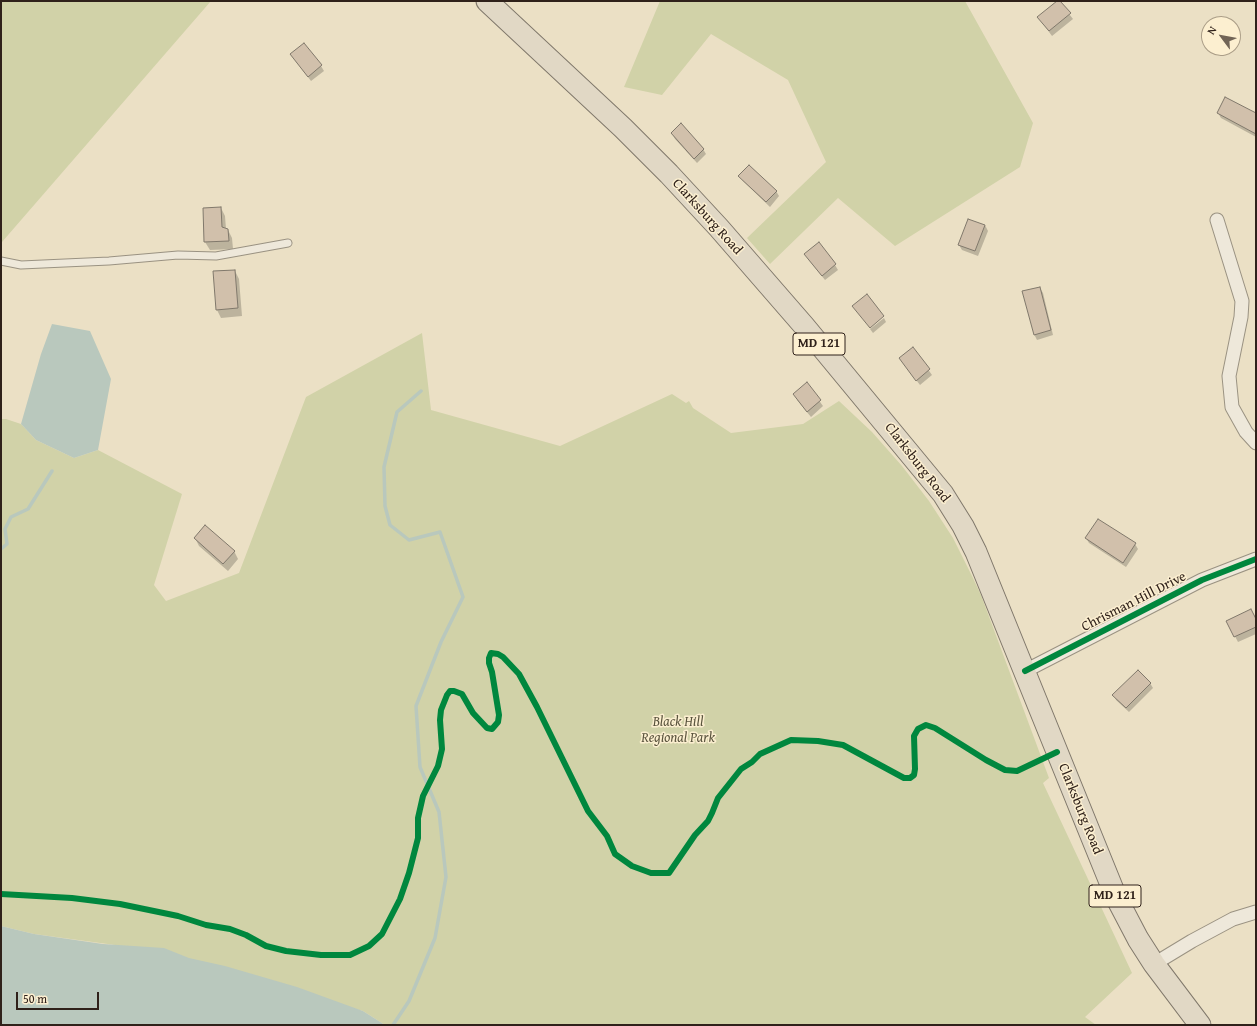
<!DOCTYPE html>
<style>
body{margin:0}
#map{position:relative;width:1257px;height:1026px;overflow:hidden;background:#ebe0c5;font-family:"Gentium Book Plus",serif}
canvas{display:block}
.frame{position:absolute;inset:0;border:2px solid #2f211a;pointer-events:none}
.north{position:absolute;left:1201px;top:16px;width:40px;height:40px;box-sizing:border-box;background:#fcefd0;border:1px solid #aa9d87;border-radius:50%;rotate:302deg;font-size:11px;font-weight:700;line-height:16px;text-align:center;color:#2f211a}
.north::after{content:'';display:block;margin:auto;width:14px;height:18px;background:#716456;clip-path:polygon(50% 0,100% 100%,50% 72%,0 100%)}
.scale{position:absolute;left:16px;top:992px;width:83px;height:18px;box-sizing:border-box;border:2px solid #2f211a;border-top:0;padding-left:5px;font-size:12px;line-height:14px;white-space:nowrap;color:#2f211a;-webkit-text-stroke:3px #fcefd0;paint-order:stroke}
</style>
<div id="map">
<canvas width="1257" height="1026"></canvas>
<div class="frame"></div>
<div class="north">N</div>
<div class="scale">50 m</div>
</div>
<script>
const context = document.querySelector('canvas').getContext('2d');
context.lineJoin = 'round';
function paint(path, color) {
  context.fillStyle = color;
  context.fill(path, 'evenodd');
}
function poly(rows) {
  const path = new Path2D();
  for (const r of rows) {
    path.moveTo(r[0], r[1]);
    for (let i = 2; i < r.length; i += 2) path.lineTo(r[i], r[i + 1]);
  }
  return path;
}
function strokePath(path, color, width, dash) {
  context.strokeStyle = color;
  context.lineWidth = width;
  context.lineCap = dash ? 'butt' : 'round';
  context.setLineDash(dash || []);
  context.stroke(path);
}
function label(font, color, halo, rows, align = 'center') {
  context.font = font + ' "Gentium Book Plus",serif';
  context.lineWidth = 3;
  context.setLineDash([]);
  context.textBaseline = 'middle';
  context.strokeStyle = halo;
  context.fillStyle = color;
  for (const [text, x, y, turn = 0] of rows) {
    context.save();
    context.translate(x, y);
    context.rotate((+turn || 0) * Math.PI / 180);
    context.textAlign = isNaN(turn) ? turn : align;
    if (halo) context.strokeText(text, 0, 0);
    context.fillText(text, 0, 0);
    context.restore();
  }
}
const green = poly([
 [1,1,211,1,2,242,1,241],
 [660,1,965,1,1033,123,1020,167,895,246,838,198,770,264,747,238,826,162,788,80,711,34,662,95,624,87],
 [422,333,431,410,560,446,672,394,686,403,689,401,693,408,731,433,803,424,839,401,872,432,902,466,929,501,953,538,972,576,981,595,1049,778,1043,783,1132,973,1085,1017,1096,1025,385,1025,363,1011,115,945,34,934,1,926,1,419,6,419,21,424,36,440,74,458,98,450,182,494,154,585,166,601,239,573,306,397]
]);
const water = poly([
 [52,324,90,331,111,379,98,450,74,458,36,440,21,424,41,354],
 [1,926,34,934,103,944,164,948,189,958,225,966,297,987,363,1011,385,1025,1,1025]
]);
const shadow = poly([
 [1059,1,1073,19,1052,36,1038,17],
 [291,55,321,66,324,71,311,81],
 [1218,113,1256,114,1256,137,1221,118],
 [672,133,703,149,706,154,697,163,675,139],
 [740,176,776,191,779,196,770,207,743,181],
 [221,208,225,216,226,229,228,230,232,238,233,249,210,250,205,242],
 [985,225,988,231,978,256,962,250,959,245],
 [808,259,835,265,838,270,825,280],
 [235,271,239,279,242,316,221,318,217,310],
 [1040,288,1043,293,1053,335,1037,340,1034,334],
 [884,318,886,322,873,333,870,329],
 [913,348,932,375,920,385,900,359],
 [807,384,823,406,811,417,797,400],
 [195,538,234,551,238,559,228,571,199,546],
 [1086,538,1135,544,1138,549,1126,567,1089,543],
 [1256,620,1256,634,1238,642,1227,621],
 [1150,683,1153,688,1129,712,1116,700,1114,695]
]);
const stream = poly([
 [1,549,7,544,5,529,11,517,28,509,52,471],
 [393,1025,409,1001,435,938,446,877,439,812,420,767,416,706,441,642,463,597,440,532,409,540,390,525,385,506,384,467,397,412,421,391]
]);
const building = poly([
 [1057,1,1060,1,1071,13,1049,31,1037,17,1057,1],
 [304,43,322,65,308,77,290,54,304,43],
 [1225,97,1256,113,1256,134,1217,113,1225,97],
 [681,123,704,149,694,159,671,133,681,123],
 [749,165,777,191,766,202,738,176,749,165],
 [221,207,222,227,228,229,229,241,204,242,203,208,221,207],
 [968,219,985,225,975,251,958,245,968,219],
 [819,242,836,264,822,276,804,254,819,242],
 [235,270,238,308,216,310,213,271,235,270],
 [1040,287,1051,330,1034,335,1022,291,1040,287],
 [867,294,884,316,870,328,852,306,867,294],
 [913,347,930,369,916,381,899,358,913,347],
 [807,382,821,400,807,412,793,394,807,382],
 [1098,519,1136,543,1123,563,1085,538,1098,519],
 [205,525,235,551,223,564,194,538,205,525],
 [1251,609,1256,619,1256,627,1234,637,1226,621,1251,609],
 [1138,670,1151,683,1126,708,1112,695,1138,670]
]);
const lane = poly([
 [1,261,21,265,109,261,178,255,216,256,288,243]
]);
const street = poly([
 [1217,220,1242,301,1241,317,1229,376,1232,407,1246,432,1256,443],
 [1025,671,1202,580,1256,559],
 [1154,964,1192,941,1233,919,1256,912]
]);
const primary = poly([
 [487,1,623,128,669,174,719,228,805,327,943,494,963,526,976,552,1116,897,1138,939,1154,964,1200,1025]
]);
const cycleway = poly([
 [1025,671,1202,580,1256,559],
 [1,894,72,898,120,904,178,916,206,925,230,929,246,935,266,946,286,951,321,955,350,955,369,946,382,934,400,899,409,873,418,838,418,818,423,796,438,766,442,749,440,720,441,710,447,695,450,691,454,691,462,694,473,713,487,728,492,729,498,722,499,715,492,672,489,663,489,658,491,653,498,654,503,657,519,674,537,707,588,811,607,836,615,854,632,866,651,873,669,873,695,835,708,821,712,813,718,798,741,769,752,762,760,754,791,740,818,741,843,745,904,778,910,778,914,775,915,769,914,736,918,729,926,725,935,728,986,760,1005,770,1017,771,1057,752]
]);
const shields = [
 [819,344,52],
 [1115,896,52]
];
const shieldNames = [
 ["MD 121",819,344],
 ["MD 121",1115,896]
];
const streetNames = [
 ["Clarksburg Road",707,217,48],
 ["Clarksburg Road",917,463,52],
 ["Chrisman Hill Drive",1134,602,-27],
 ["Clarksburg Road",1080,809,68]
];
const parkNames = [
 ["Black Hill",678,722],
 ["Regional Park",678,738]
];
paint(green, '#d1d2a8');
paint(water, '#b9c8bd');
paint(shadow, '#0003');
strokePath(stream, '#b9c8bd', 3.5);
paint(building, '#d1c0ab');
strokePath(building, '#80786b', 1);
strokePath(lane, '#9a9282', 9);
strokePath(street, '#9a9282', 15);
strokePath(primary, '#80786b', 23);
strokePath(lane, '#eee8da', 7);
strokePath(street, '#eee8da', 13);
strokePath(primary, '#e1d8c5', 21);
strokePath(cycleway, '#00873e', 6);
for (const [x, y, w] of shields) {
  const box = new Path2D();
  box.roundRect(x - w / 2, y - 11, w, 22, 3);
  context.fillStyle = '#fcefd0';
  context.fill(box);
  strokePath(box, '#2f211a', 1);
}
label('bold 13px', '#2f211a', null, shieldNames);
label('14px', '#2f211a', '#fcefd0', streetNames);
label('italic 14px', '#59533d', '#fcefd0', parkNames);
</script>
